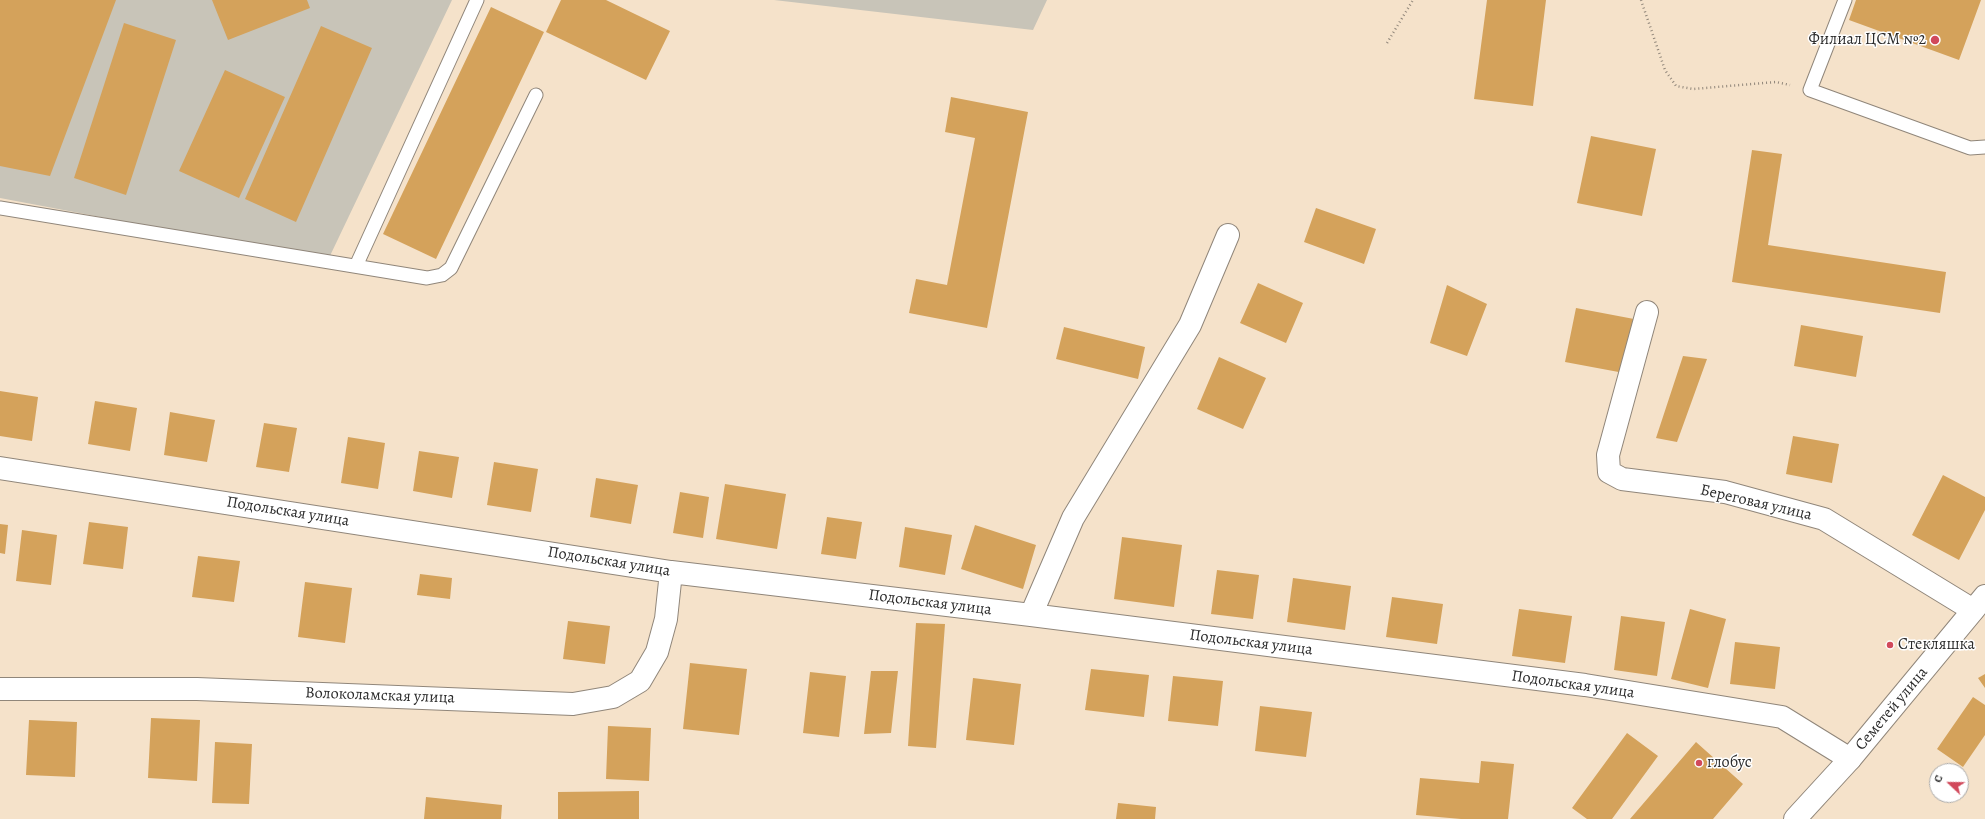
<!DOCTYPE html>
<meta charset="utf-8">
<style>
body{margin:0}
#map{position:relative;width:1985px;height:819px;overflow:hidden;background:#f5e2ca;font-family:Alegreya,serif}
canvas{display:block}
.north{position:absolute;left:1929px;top:763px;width:40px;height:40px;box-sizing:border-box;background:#fff;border:1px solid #aaa;border-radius:50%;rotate:292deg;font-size:11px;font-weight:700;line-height:16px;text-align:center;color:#2b2b2b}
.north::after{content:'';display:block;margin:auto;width:14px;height:18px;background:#d1495b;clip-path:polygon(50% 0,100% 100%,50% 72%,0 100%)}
</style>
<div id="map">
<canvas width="1985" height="819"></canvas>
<div class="north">С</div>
</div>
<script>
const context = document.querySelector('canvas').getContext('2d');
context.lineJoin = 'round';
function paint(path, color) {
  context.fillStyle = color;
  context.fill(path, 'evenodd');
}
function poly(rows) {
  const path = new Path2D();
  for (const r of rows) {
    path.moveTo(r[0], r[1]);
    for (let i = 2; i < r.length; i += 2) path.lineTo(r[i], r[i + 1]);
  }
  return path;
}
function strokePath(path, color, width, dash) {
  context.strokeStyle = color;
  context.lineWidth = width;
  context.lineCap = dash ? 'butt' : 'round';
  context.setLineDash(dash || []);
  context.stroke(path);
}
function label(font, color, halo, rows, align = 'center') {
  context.font = font + ' Alegreya,serif';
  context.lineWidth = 3;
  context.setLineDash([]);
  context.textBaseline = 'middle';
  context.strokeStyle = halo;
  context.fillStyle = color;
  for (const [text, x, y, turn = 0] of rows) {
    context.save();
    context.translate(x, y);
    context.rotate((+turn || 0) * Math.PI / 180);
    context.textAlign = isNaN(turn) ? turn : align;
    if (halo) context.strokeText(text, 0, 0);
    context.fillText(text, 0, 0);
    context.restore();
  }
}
const industrial = poly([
 [0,0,452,0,328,260,0,198],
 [774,0,1047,0,1033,30]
]);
const building = poly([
 [0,0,116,0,50,176,0,166],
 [212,0,307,0,310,8,228,40],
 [561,0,606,0,670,31,646,80,546,32],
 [1487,0,1546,0,1533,106,1474,99],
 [1856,0,1981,0,1959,60,1849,20],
 [491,7,544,32,436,259,383,234],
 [124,23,176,40,126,195,74,178],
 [321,26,372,48,296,222,245,199],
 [225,70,285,97,239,198,179,171],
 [951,97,1028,112,987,328,909,313,916,279,947,285,975,138,945,132],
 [1591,136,1656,149,1642,216,1577,203],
 [1752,150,1782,154,1768,245,1946,272,1940,313,1732,282],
 [1316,208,1376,229,1364,264,1304,242],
 [1258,283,1303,303,1286,343,1240,323],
 [1447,285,1487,304,1467,356,1430,343],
 [1576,308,1634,319,1624,373,1565,362],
 [1801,325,1863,336,1856,377,1794,366],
 [1064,327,1145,347,1138,379,1056,359],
 [1683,356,1707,359,1677,442,1656,438],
 [1219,357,1266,378,1243,429,1197,409],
 [0,391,38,397,32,441,0,436],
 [95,401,137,408,130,451,88,444],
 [170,412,215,420,207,462,164,455],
 [264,423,297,428,289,472,256,467],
 [1793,436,1839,444,1832,483,1786,474],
 [348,437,385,443,378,489,341,483],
 [419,451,459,457,452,498,413,491],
 [494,462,538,469,531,512,487,505],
 [1943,475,1985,497,1985,510,1959,560,1912,535],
 [596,478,638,485,631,524,590,517],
 [725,484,786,494,777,549,716,539],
 [680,492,709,497,703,538,673,533],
 [827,517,862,522,856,559,821,554],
 [89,522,128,527,123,569,83,564],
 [0,524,8,525,5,554,0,553],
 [975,525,1036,545,1023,589,961,569],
 [905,527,952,535,945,575,899,567],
 [22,530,57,535,51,585,16,581],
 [1122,537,1182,545,1174,607,1114,599],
 [198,556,240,561,234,602,192,597],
 [1217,570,1259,575,1253,619,1211,614],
 [420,574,452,578,450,599,417,595],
 [1293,578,1351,586,1345,630,1287,622],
 [305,582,352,588,345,643,298,637],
 [1392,597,1443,604,1437,644,1386,637],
 [1519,609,1572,616,1565,663,1512,656],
 [1690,609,1726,619,1708,688,1671,679],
 [1621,616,1665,622,1657,676,1614,670],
 [568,621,610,626,605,664,563,659],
 [916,623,945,624,936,748,908,746],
 [1735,642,1780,647,1775,689,1730,684],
 [690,663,747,669,739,735,683,729],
 [1091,669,1149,675,1144,717,1085,710],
 [871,671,898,671,891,733,864,734],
 [810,672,846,676,839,737,803,733],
 [1985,674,1985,688,1978,678],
 [1173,676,1223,681,1218,726,1168,721],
 [973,678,1021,684,1014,745,966,740],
 [1973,697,1985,705,1985,735,1963,767,1937,749],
 [1260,706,1312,712,1306,757,1255,751],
 [151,718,200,720,197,781,148,778],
 [29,720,77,722,75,777,26,775],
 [608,726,651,728,649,781,606,779],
 [1627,733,1658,756,1612,819,1587,819,1572,808],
 [215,742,252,744,249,804,212,803],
 [1696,742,1743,784,1713,819,1630,819],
 [1481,761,1514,764,1508,819,1461,819,1416,815,1420,778,1479,783],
 [639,791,639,819,558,819,558,792],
 [426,797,502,805,501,819,424,819],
 [1118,803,1156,807,1155,819,1116,819]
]);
const path = poly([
 [1641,0,1665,70,1676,86,1693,89,1776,82,1790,85],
 [1387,43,1413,0]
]);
const lane = poly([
 [1845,0,1810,90,1970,148,1985,147],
 [0,208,427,278,442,275,451,268,536,95],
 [356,266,477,0]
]);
const street = poly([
 [1647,312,1608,455,1609,472,1622,479,1725,492,1824,519,1973,610],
 [0,468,671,572,1031,615,1585,685,1782,717,1850,759],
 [1031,615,1073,518,1190,325,1228,235],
 [0,689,197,689,573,704,613,697,640,681,657,652,666,619,671,572]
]);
const secondary = poly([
 [1795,819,1850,759,1985,596]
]);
const markers = [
 [1935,40,5,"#d1495b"],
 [1890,645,4,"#d1495b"],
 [1699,763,4,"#d1495b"]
];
const poiNames = [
 ["Филиал ЦСМ №2",1926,40,"right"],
 ["Стекляшка",1898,645],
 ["глобус",1707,763]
];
const streetNames = [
 ["Береговая улица",1756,503,13],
 ["Подольская улица",288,512,9],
 ["Подольская улица",609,562,9],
 ["Подольская улица",930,603,7],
 ["Подольская улица",1251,643,7],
 ["Подольская улица",1573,685,8],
 ["Волоколамская улица",380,696,2],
 ["Семетей улица",1892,709,-50]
];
paint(industrial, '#c8c4b8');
paint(building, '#d4a25b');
strokePath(lane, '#90867a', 15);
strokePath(street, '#90867a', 24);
strokePath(secondary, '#90867a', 24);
strokePath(path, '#90867a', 2.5, [1, 3]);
strokePath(lane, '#fff', 13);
strokePath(street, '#fff', 22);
strokePath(secondary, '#fff', 22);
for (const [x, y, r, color] of markers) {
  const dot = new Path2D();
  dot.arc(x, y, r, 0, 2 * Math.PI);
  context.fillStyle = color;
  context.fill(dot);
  strokePath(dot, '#fff', 1.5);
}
label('16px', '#2b2b2b', '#fff', poiNames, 'left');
label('16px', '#2b2b2b', '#fff', streetNames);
</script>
